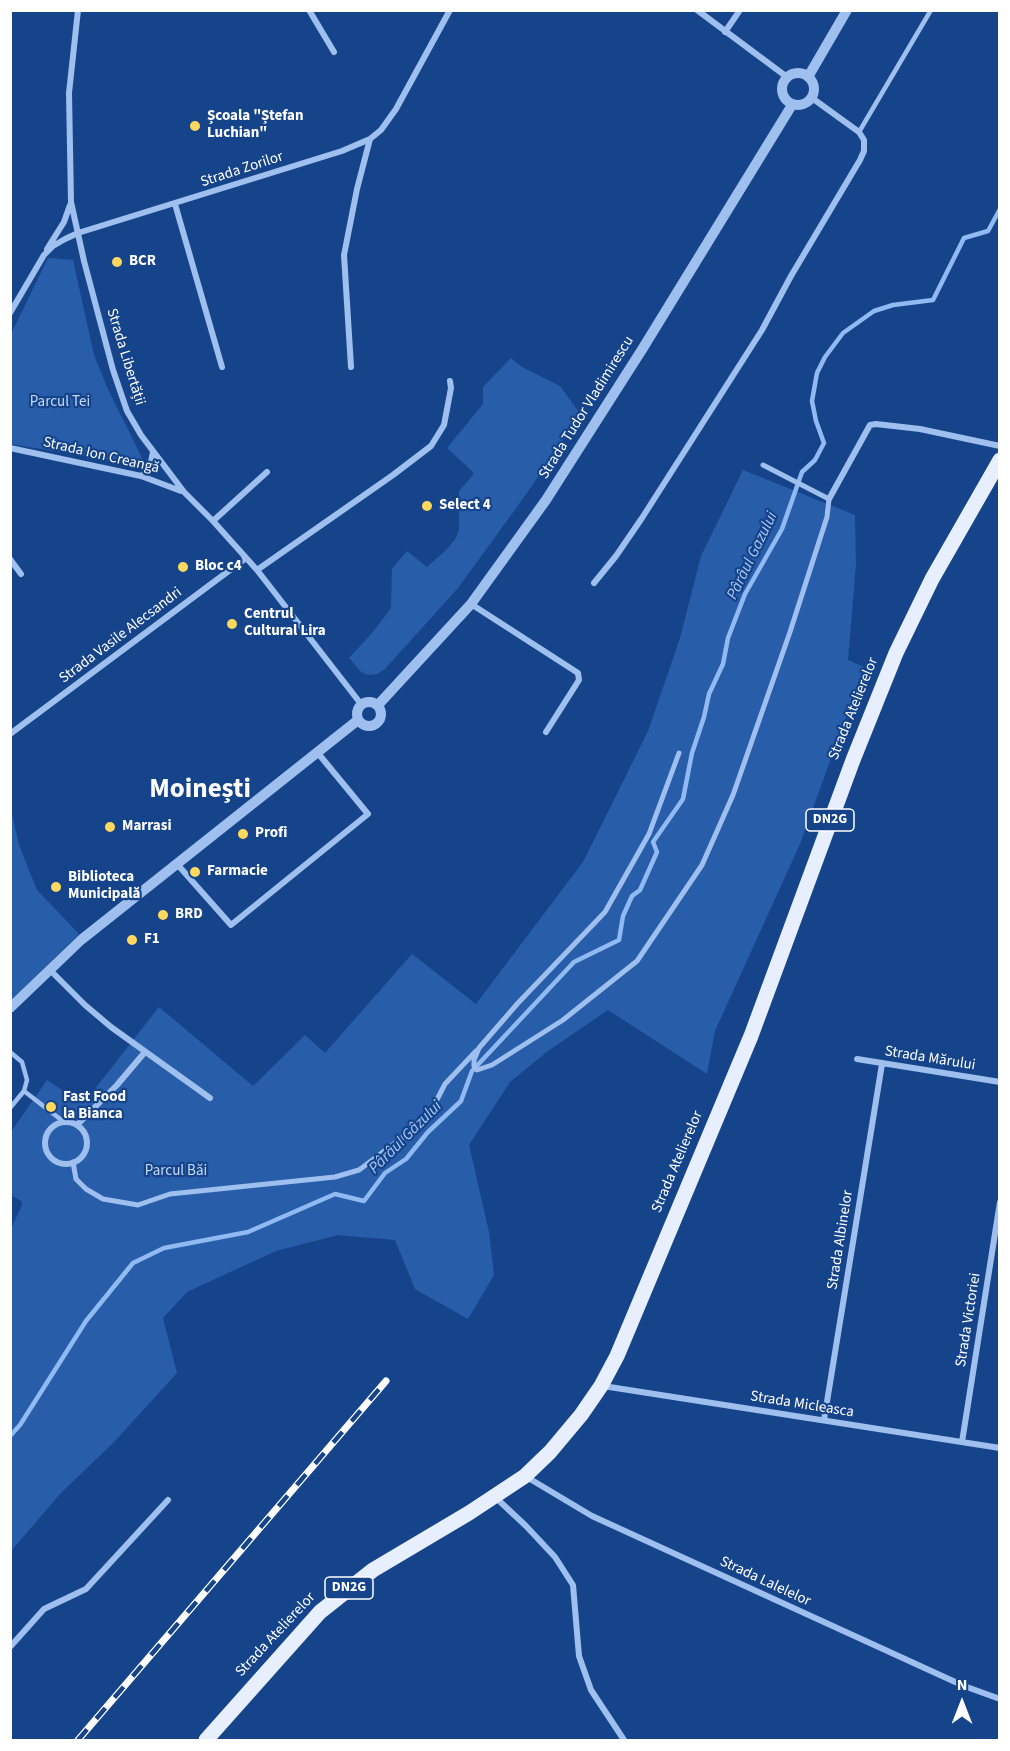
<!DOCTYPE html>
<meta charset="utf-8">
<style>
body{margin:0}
#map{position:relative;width:1010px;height:1751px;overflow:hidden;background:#16448b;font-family:"Source Sans 3",sans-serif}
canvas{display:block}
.frame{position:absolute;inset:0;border:12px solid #fff;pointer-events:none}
.north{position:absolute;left:932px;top:1673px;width:60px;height:60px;-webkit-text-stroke:4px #16448b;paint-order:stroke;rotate:0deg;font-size:16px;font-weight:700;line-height:24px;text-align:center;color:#fff}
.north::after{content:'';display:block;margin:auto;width:21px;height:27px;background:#fff;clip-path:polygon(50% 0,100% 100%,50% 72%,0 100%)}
</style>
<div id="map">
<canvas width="1010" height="1751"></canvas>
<div class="frame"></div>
<div class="north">N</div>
</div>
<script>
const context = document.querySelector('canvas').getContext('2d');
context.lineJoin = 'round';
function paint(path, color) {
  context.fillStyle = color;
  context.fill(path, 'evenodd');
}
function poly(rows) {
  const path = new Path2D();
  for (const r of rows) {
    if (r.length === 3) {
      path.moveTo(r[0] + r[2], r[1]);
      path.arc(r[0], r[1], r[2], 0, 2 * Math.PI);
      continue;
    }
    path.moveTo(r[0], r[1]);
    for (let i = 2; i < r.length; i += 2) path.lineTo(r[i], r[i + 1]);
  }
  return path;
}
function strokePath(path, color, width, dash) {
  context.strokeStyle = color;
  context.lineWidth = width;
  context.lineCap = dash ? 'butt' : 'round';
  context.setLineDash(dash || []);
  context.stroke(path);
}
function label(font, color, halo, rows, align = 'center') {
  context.font = font + ' "Source Sans 3",sans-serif';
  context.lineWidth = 4.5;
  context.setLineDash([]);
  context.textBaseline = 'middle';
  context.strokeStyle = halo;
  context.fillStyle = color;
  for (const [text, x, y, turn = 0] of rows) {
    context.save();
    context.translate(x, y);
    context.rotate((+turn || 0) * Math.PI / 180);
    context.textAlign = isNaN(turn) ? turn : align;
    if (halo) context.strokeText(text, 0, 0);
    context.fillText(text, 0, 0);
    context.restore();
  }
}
const green = poly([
 [48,258,73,260,94,355,107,387,146,466,11,444,11,334],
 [511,358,522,367,560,386,581,415,517,507,458,588,384,670,377,674,368,675,361,672,349,658,372,633,391,608,392,569,407,551,427,567,446,550,456,538,459,529,459,491,473,475,473,472,447,448,483,404,483,387],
 [743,470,855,515,856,564,848,660,864,667,800,844,715,1031,707,1074,608,1010,548,1051,510,1082,469,1145,489,1232,494,1275,468,1319,415,1289,395,1240,338,1235,276,1251,187,1292,163,1318,177,1373,114,1442,61,1493,11,1551,10,1231,22,1205,21,1201,11,1195,11,1132,47,1080,83,1104,159,1007,253,1086,305,1035,325,1053,412,954,476,1004,583,862,648,731,680,638,701,556],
 [10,805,19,845,37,890,79,934,11,1001]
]);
const stream = poly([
 [10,1436,20,1425,86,1321,133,1263,164,1248,248,1232,335,1194,364,1201,385,1173,406,1159,428,1132,461,1101,472,1071,574,962,619,940,623,916,632,896,640,890,657,852,653,842,683,799,692,753,704,717,709,694,723,664,728,638,745,594,782,529,802,472,815,460,824,443,816,421,812,401,817,373,825,357,843,333,874,311,893,305,933,300,964,238,988,231,1000,209]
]);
const service = poly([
 [859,132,931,10],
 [10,1052,22,1062,27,1080,24,1091,10,1108],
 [24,1091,64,1122]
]);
const pedestrian = poly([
 [679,753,649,834,605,912,518,1003,479,1048,474,1060,474,1066,477,1070,492,1065,563,1020,637,961,702,865,733,795,790,632,827,517,829,499,763,465],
 [73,1162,76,1179,86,1189,103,1199,138,1205,170,1194,335,1177,359,1170,427,1119,445,1084,476,1051]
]);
const minor = poly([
 [78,10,69,93,71,202,84,261,113,370,127,411,141,435,184,492,213,521,257,570,361,704],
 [309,10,334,52],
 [697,10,787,77],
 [725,32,740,10],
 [175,204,222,367],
 [47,249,64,222,70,205],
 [10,313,44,255,53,246,65,239,78,233,342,151,370,139,381,130,396,109,450,10],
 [351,367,344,255,357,189,370,139],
 [10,448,141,476,181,491],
 [141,476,149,471,153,452],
 [829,499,870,425,876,424,920,429,1000,446],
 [213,521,267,472],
 [10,559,21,574],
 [257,570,393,475,431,446,444,425,451,388,450,381],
 [594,583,616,556,642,518,762,330,791,276,860,160,864,151,864,140,859,132,812,98],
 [471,604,578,673,579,680,546,732],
 [10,734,246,558],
 [177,864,231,925,368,814,317,752],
 [50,970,85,1005,111,1027,210,1098],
 [857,1059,1000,1082],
 [66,1143,21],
 [77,1125,117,1085,145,1052],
 [603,1386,1000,1448],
 [824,1420,882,1064],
 [962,1442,1000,1202],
 [525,1476,592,1516,964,1686,1000,1699],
 [494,1496,526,1526,555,1557,573,1585,579,1656,591,1690,624,1740],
 [10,1647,44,1609,86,1589,168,1500]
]);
const tertiary = poly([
 [798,89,16],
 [808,77,847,10],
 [369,714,12],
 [378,705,471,604,546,500,643,348,792,105],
 [10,1008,81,940,358,720]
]);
const primary = poly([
 [206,1740,320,1612,373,1570,469,1513,525,1476,550,1452,581,1415,601,1386,617,1356,751,1036,853,760,896,653,932,579,1000,460]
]);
const rail = poly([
 [78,1740,386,1381]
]);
const markers = [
 [195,126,6,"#ffd85d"],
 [117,262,6,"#ffd85d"],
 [427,506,6,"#ffd85d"],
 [183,567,6,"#ffd85d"],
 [232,624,6,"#ffd85d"],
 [110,827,6,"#ffd85d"],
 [243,834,6,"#ffd85d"],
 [195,872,6,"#ffd85d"],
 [56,887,6,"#ffd85d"],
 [163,915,6,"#ffd85d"],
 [132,940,6,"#ffd85d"],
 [51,1107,6,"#ffd85d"]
];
const shields = [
 [830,820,48],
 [349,1588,48]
];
const shieldNames = [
 ["DN2G",830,820],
 ["DN2G",349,1588]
];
const poiNames = [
 ["Școala \"Ștefan",207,117],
 ["Luchian\"",207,134],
 ["BCR",129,262],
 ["Select 4",439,506],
 ["Bloc c4",195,567],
 ["Centrul",244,615],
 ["Cultural Lira",244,632],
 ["Marrasi",122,827],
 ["Profi",255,834],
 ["Farmacie",207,872],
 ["Biblioteca",68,878],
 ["Municipală",68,895],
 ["BRD",175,915],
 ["F1",144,940],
 ["Fast Food",63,1098],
 ["la Bianca",63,1115]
];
const streetNames = [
 ["Strada Zorilor",242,170,-18],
 ["Strada Libertății",125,357,73],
 ["Strada Tudor Vladimirescu",587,408,-58],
 ["Strada Ion Creangă",101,456,13],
 ["Strada Vasile Alecsandri",121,636,-37],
 ["Strada Atelierelor",854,709,-68],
 ["Strada Mărului",930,1059,9],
 ["Strada Atelierelor",678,1162,-67],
 ["Strada Albinelor",841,1240,-81],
 ["Strada Victoriei",969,1320,-81],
 ["Strada Micleasca",802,1405,9],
 ["Strada Lalelelor",765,1582,25],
 ["Strada Atelierelor",276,1635,-47]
];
const parkNames = [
 ["Parcul Tei",60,403],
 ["Parcul Băi",176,1172]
];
const waterNames = [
 ["Pârâul Gazului",753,556,-64],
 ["Pârâul Gâzului",406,1138,-45]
];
const townNames = [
 ["Moinești",200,791]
];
paint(green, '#285daa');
strokePath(stream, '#91baf2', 4.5);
strokePath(service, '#9fc0ef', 4.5);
strokePath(pedestrian, '#9fc0ef', 5);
strokePath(minor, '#9fc0ef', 6);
strokePath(tertiary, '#9fc0ef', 10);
strokePath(primary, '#e7efff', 15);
strokePath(rail, '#fff', 7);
strokePath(rail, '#16448b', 4.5, [14]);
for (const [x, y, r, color] of markers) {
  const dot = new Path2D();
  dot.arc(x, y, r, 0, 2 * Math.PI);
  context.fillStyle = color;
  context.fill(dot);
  strokePath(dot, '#16448b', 2);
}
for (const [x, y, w] of shields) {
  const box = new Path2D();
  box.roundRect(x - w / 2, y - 11, w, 22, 4.5);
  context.fillStyle = '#16448b';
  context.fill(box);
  strokePath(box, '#fff', 1.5);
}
label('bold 14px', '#fff', null, shieldNames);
label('bold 15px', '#fff', '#16448b', poiNames, 'left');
label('15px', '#fff', '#16448b', streetNames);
label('15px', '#c5dbfb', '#16448b', parkNames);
label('italic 16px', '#abcaf6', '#16448b', waterNames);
label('bold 27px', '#fff', '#16448b', townNames);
</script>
